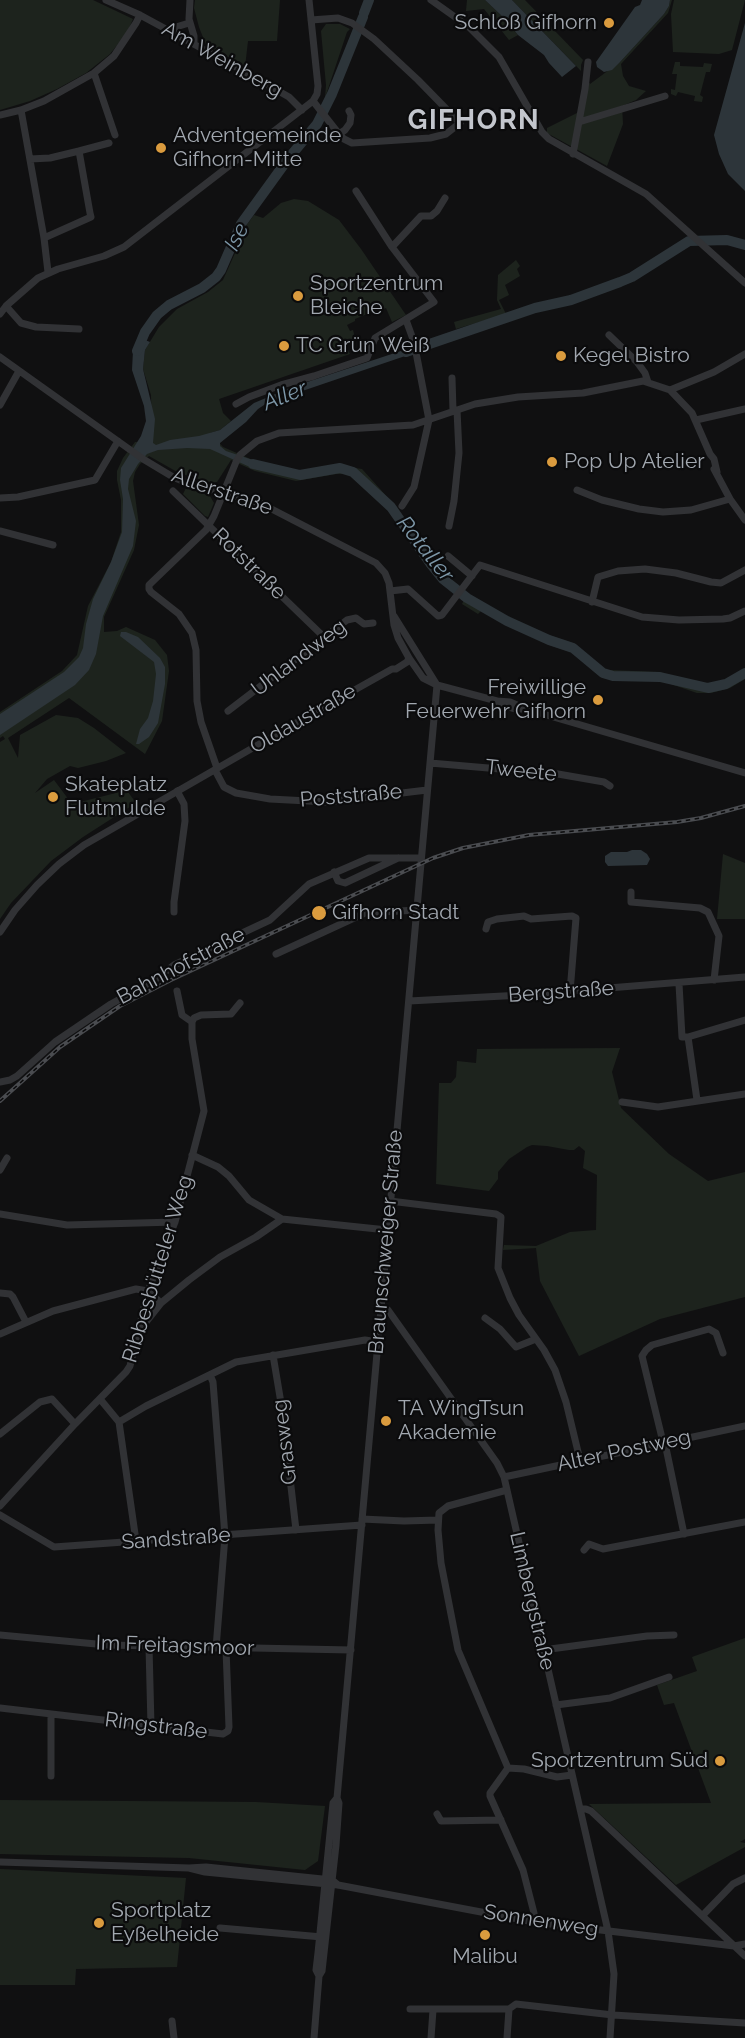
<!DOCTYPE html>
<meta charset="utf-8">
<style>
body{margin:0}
canvas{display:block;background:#101011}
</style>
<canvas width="745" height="2038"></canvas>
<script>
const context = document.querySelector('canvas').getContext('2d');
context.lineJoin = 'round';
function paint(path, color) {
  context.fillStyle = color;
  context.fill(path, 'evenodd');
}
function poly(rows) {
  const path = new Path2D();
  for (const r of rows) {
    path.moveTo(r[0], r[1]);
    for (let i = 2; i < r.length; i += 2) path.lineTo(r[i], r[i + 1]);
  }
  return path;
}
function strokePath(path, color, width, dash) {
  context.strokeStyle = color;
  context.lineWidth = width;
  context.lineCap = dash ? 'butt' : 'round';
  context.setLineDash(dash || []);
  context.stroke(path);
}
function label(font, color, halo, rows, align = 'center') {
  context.font = font + ' Raleway,sans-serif';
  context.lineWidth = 4.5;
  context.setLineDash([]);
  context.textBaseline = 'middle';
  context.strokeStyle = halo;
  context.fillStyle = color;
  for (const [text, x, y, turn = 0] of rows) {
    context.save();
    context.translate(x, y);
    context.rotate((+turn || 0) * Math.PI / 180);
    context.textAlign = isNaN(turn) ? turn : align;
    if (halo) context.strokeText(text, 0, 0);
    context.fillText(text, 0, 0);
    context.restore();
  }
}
const green = poly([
 [0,0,93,0,133,19,127,33,110,54,86,73,57,89,30,101,0,110],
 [195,0,280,0,277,41,248,41,245,67,206,45,199,27,194,8],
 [467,0,485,0,504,18,518,35,509,40,484,9,466,11],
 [512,0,525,0,583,60,581,65,581,71],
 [670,0,672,0,668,13,621,64,623,76,629,86,646,91,636,100,622,106,623,124,607,166,547,133,547,128,583,110,588,81,590,84,621,61,664,14,669,6],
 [674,0,745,0,732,50,719,54,673,52,671,14],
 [326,24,340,24,350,29,347,32,325,98,326,85,321,31],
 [675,62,680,62,680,66,703,67,704,63,712,64,710,72,706,72,700,95,703,97,702,102,694,101,695,96,678,92,676,96,671,94,671,89,675,90,677,74,672,74],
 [294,199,308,201,339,220,361,249,406,315,392,322,386,308,378,312,377,310,355,319,355,321,347,325,350,331,353,330,354,334,351,344,346,346,350,354,219,399,223,413,231,421,220,430,210,433,223,447,255,461,300,472,336,465,362,469,399,510,433,563,454,584,495,612,579,648,600,666,608,670,660,672,700,685,715,685,745,669,745,679,730,688,711,693,697,693,665,682,653,680,614,681,598,675,569,650,537,639,502,623,481,611,478,614,462,604,464,600,443,584,428,567,391,514,359,480,350,474,336,474,296,481,255,471,231,460,217,482,211,483,179,473,149,456,140,464,135,472,133,481,139,525,134,550,104,617,104,632,117,631,126,627,155,640,167,655,169,671,162,721,145,754,69,698,8,738,18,758,20,735,56,715,78,718,94,728,126,753,106,761,78,768,70,766,47,779,35,793,54,780,72,804,120,792,128,792,136,803,83,837,51,861,11,903,0,919,0,742,5,739,3,736,0,738,0,712,62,671,77,655,88,606,111,562,121,532,121,500,117,480,117,471,123,458,135,442,152,442,151,395,143,369,145,350,159,327,177,309,208,292,223,280,236,251,242,231,254,215,263,218,281,203],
 [516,260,520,266,517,269,520,276,505,285,509,295,499,300,506,314,456,329,454,322,501,309,497,300,498,275],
 [186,488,210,496,214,503,208,517,205,516,183,494],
 [723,854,745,863,745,919,717,919],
 [620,1048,612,1072,621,1108,669,1154,708,1181,745,1172,745,1297,660,1319,579,1356,540,1281,536,1248,503,1250,504,1245,536,1246,570,1232,596,1230,597,1175,583,1168,585,1151,579,1146,574,1150,569,1150,547,1146,532,1145,527,1147,509,1159,498,1172,498,1179,489,1191,436,1184,439,1083,451,1083,456,1077,457,1061,476,1063,477,1049],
 [745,1638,745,1839,740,1842,745,1843,745,1847,676,1885,589,1804,711,1803,674,1703,664,1705,657,1685,697,1671,692,1657],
 [0,1800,256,1802,325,1806,318,1861,305,1870,189,1858,0,1854],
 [0,1869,186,1878,177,1967,76,1969,75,1985,0,1985]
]);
const water = poly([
 [485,0,512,0,576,66,562,77,549,63,544,55,518,35,504,18],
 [642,0,670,0,669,6,664,14,621,61,612,70,604,72,597,67,596,62,635,7,640,5],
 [745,23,745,191,728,174,719,154,714,135],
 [140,338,150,342,145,350,143,369,155,419,153,443,156,445,170,440,199,436,220,430,254,403,292,387,413,347,414,353,267,403,258,409,246,422,220,443,220,446,226,451,265,464,263,471,252,468,210,449,187,448,158,450,147,454,138,464,129,479,128,489,136,521,133,546,103,616,96,654,89,670,75,685,0,735,0,714,64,672,79,657,83,648,86,624,93,599,111,562,122,532,123,499,120,480,121,468,141,436,146,421,144,406,132,370,133,351],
 [121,632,126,632,138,637,160,658,165,667,165,684,158,723,149,737,139,744,136,744,140,729,148,718,153,701,156,674,154,662,120,636],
 [632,850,641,850,647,854,650,859,647,865,608,866,605,862,605,856,611,852,627,852]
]);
const river = poly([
 [364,13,369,0],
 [137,351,145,332,157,315,169,305,202,288,216,277,221,270,241,224,288,159,317,124,332,94,363,17],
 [406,352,535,308,571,300,620,282,632,277,689,241,727,240,745,245],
 [253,464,300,475,340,468,353,472,391,507,430,563,443,579,467,598,507,621,549,640,573,648,603,673,613,676,660,677,708,688,726,684,745,673]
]);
const minor = poly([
 [106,0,140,15,236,67,289,97,302,110],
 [190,0,189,19,194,36,194,44],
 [431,0,469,27,499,57,542,132,549,139,646,194,745,283],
 [311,20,338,18,352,23,374,39,418,80,460,123,446,134,430,138,352,143,344,139,339,134,313,101],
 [171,31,176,27,189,23],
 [94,73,115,135],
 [21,110,44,238,48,272],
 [0,115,21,110,44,101,94,73,114,56,136,23,140,15],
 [579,122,665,96],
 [339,134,345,130,350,123,351,115,349,111],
 [79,151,109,143],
 [573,154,585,89,588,62],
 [30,159,50,158,79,151,90,213,91,217,44,238],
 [392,247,421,216,431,216,437,211,445,198],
 [6,306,21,323,36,327,79,329],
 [0,314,6,306,38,278,58,269,104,256,124,247,313,101,317,94,318,86,309,0],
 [609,335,637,362,645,373,648,382],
 [0,357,143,459,173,477,187,483,260,503,376,563,385,573,389,583,394,625,398,638,409,658,423,678,437,685,497,701,501,705,515,709,524,709],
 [452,378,453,411],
 [670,390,714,372,745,354],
 [236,404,249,397,281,385,314,376,367,358,375,338,434,302,392,247,356,191],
 [0,405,19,371],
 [696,420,745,409],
 [714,469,730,499,745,520],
 [577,490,602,500,639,509,663,512,691,510,730,499],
 [173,491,325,638],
 [0,498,18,497,95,480,118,441],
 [402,506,414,487,429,420,414,342,406,320],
 [449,526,454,501,459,453,457,410],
 [0,531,53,545],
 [448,556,472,576],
 [390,591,408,589,438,616,442,615,480,565,642,617,679,620,723,619,730,618,745,611],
 [592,602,598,577,618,571,645,569,676,573,711,582,721,583,745,570],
 [394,616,437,685],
 [497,701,510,702,526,709,745,773],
 [228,711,347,620,356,618,364,624,373,623],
 [430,763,558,774,604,782,610,786],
 [217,768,201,722,197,701,196,650,192,633,179,614,151,592,149,589,149,585,206,530,214,516,236,462,240,455,257,441,279,433,413,425,475,404,518,397,583,393,643,381,670,390,692,413,710,454,714,459,717,472],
 [215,770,224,787,236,793,270,799,327,802,427,790],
 [334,872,338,881,345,883,398,858],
 [631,892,631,902,700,908,708,912,719,936,714,980],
 [174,912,174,902,185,821,184,804,177,791],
 [486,929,488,922,497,919,524,916,531,919,572,916,576,918,570,992],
 [0,932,15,910,37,885,59,864,84,845,303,719,392,669,396,669,407,662,409,658],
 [276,954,365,913,417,910],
 [679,984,682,1037,688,1037,697,1100],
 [177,991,182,1015,192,1022],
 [409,1001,522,995,745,977],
 [192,1022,194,1018,201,1015,231,1014,240,1003],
 [688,1037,745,1020],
 [0,1082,10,1080,17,1076,55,1042,111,1004,156,979,174,965,270,920,309,884,369,858,421,858],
 [622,1102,658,1107,745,1094],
 [192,1155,218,1167,229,1176,249,1200,282,1219],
 [0,1170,7,1158],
 [390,1201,496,1214,501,1217,498,1268,510,1298,519,1315,544,1350,555,1370,566,1402,580,1460],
 [0,1214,67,1225,175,1222],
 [0,1293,10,1294,13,1297,26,1322],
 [381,1307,388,1310,497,1463,504,1477,608,1931,614,1974,610,2038],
 [485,1318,500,1329,516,1347,536,1339],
 [142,1327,161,1303,189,1280,220,1257,256,1237,282,1219,387,1230],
 [0,1334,53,1311,136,1289,148,1291,161,1303],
 [273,1355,282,1409,296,1530],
 [210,1375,213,1382,225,1536,216,1648],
 [100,1399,119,1422,146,1406,236,1362,365,1340,378,1342],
 [119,1422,136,1541],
 [0,1434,40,1402,52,1399,75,1424],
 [504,1477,745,1426],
 [507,1490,448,1506,439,1513,438,1530,441,1563,458,1650,508,1768,524,1769,557,1777,572,1775],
 [0,1506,75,1424,126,1372,130,1366,148,1291,175,1222,204,1111,192,1039,192,1022],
 [0,1515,54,1547,362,1525],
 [362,1519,404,1521,438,1520],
 [684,1534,666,1448,662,1438,642,1356,646,1350,652,1345,709,1329,716,1333,723,1353],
 [584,1550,589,1544,603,1549,745,1522],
 [0,1635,107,1645,351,1650],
 [149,1646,151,1726],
 [543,1650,647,1636,674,1635],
 [556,1705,610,1698,669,1677],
 [0,1708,223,1734,228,1731,229,1727,226,1649],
 [51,1714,51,1776],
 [508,1768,490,1793,490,1796,523,1870,534,1913,534,1922],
 [580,1809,586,1809,591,1811,745,1956],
 [437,1814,441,1821,501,1820],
 [0,1862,189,1868,206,1867,332,1880,338,1885],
 [189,1868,205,1872,338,1885,534,1922,734,1946,745,1944],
 [703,1915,733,1884,745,1878],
 [220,1928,322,1937],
 [319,1976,316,1970,318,1953,333,1803,337,1798,342,1743,437,685],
 [410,2009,509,2009],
 [172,2021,174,2038],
 [314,2038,319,1976,322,1971,336,1845,339,1803,337,1798],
 [431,2038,433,2010],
 [507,2038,509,2009,516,2004,613,2015,745,2023]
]);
const rail = poly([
 [0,1101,60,1047,120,1006,171,980,433,858,463,848,529,835,677,822,701,818,745,806]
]);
const markers = [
 [609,23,6,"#da9b3e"],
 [161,148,6,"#da9b3e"],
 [298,296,6,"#da9b3e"],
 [284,346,6,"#da9b3e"],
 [561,356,6,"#da9b3e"],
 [552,462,6,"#da9b3e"],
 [598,700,6,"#da9b3e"],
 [53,797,6,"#da9b3e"],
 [319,913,8,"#da9b3e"],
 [386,1421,6,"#da9b3e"],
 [720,1761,6,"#da9b3e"],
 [99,1923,6,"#da9b3e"],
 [485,1935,6,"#da9b3e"]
];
const poiNames = [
 ["Schloß Gifhorn",597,23,"right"],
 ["Adventgemeinde",173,136],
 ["Gifhorn-Mitte",173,160],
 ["Sportzentrum",310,284],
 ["Bleiche",310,308],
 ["TC Grün Weiß",296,346],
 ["Kegel Bistro",573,356],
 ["Pop Up Atelier",564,462],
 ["Freiwillige",586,688,"right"],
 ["Feuerwehr Gifhorn",586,712,"right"],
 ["Skateplatz",65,785],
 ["Flutmulde",65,809],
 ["Gifhorn Stadt",332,913],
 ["TA WingTsun",398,1409],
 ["Akademie",398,1433],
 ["Sportzentrum Süd",708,1761,"right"],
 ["Sportplatz",111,1911],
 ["Eyßelheide",111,1935],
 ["Malibu",485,1957,"center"]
];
const streetNames = [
 ["Am Weinberg",222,60,29],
 ["Allerstraße",222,492,19],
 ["Rotstraße",249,564,44],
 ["Uhlandweg",299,658,-37],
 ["Oldaustraße",303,719,-30],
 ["Tweete",521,771,6],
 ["Poststraße",351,796,-5],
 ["Bahnhofstraße",181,966,-28],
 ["Bergstraße",561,992,-4],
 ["Braunschweiger Straße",386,1242,-85],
 ["Ribbesbütteler Weg",158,1269,-73],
 ["Grasweg",285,1442,-97],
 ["Alter Postweg",624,1451,-12],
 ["Sandstraße",176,1539,-4],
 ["Limbergstraße",532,1601,77],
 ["Im Freitagsmoor",175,1646,2],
 ["Ringstraße",156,1726,7],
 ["Sonnenweg",541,1921,9]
];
const waterNames = [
 ["Ise",237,237,-63],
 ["Aller",285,396,-22],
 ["Rotaller",425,549,51]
];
const districtNames = [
 ["GIFHORN",474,121]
];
paint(green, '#1d231d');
paint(water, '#2d353a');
strokePath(river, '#2d353a', 10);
strokePath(minor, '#313235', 7);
strokePath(rail, '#4a4c50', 4);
strokePath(rail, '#0b0b0c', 1.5, [4.5]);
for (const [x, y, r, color] of markers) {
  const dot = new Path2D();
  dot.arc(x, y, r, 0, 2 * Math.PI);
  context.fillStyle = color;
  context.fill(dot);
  strokePath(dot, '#0b0b0c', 2);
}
label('21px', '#a2a8b0', '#0b0b0c', poiNames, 'left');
label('21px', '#a2a8b0', '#0b0b0c', streetNames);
label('italic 22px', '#7d97a8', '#0b0b0c', waterNames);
context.letterSpacing = '1.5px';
label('bold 27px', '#c3c6cd', '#0b0b0c', districtNames);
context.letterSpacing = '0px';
</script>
